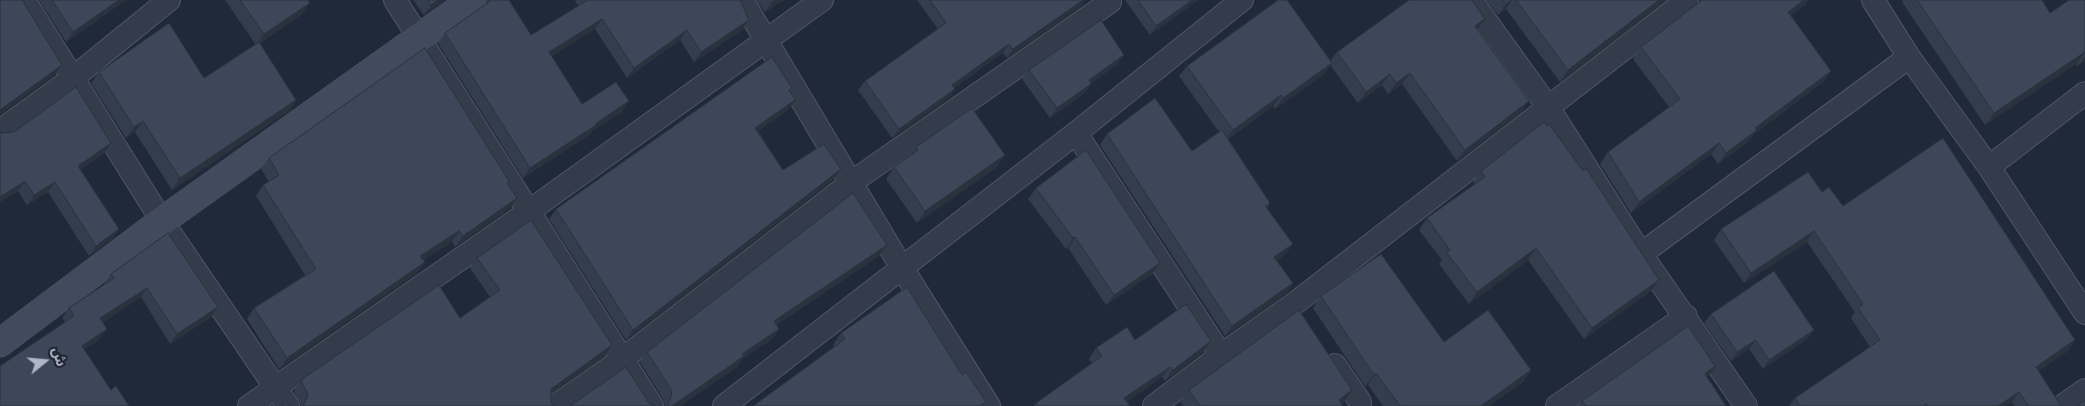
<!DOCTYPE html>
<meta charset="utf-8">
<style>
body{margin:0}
#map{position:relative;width:2085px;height:406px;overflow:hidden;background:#20293a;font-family:"Space Grotesk","Noto Sans Arabic",sans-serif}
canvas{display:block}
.north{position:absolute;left:20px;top:336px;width:50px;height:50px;-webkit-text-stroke:4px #1a202e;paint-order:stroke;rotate:73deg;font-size:14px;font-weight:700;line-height:20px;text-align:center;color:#afb6c6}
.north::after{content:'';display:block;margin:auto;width:18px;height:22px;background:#afb6c6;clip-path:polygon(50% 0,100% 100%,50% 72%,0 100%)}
</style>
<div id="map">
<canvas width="2085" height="406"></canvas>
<div class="north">ش</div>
</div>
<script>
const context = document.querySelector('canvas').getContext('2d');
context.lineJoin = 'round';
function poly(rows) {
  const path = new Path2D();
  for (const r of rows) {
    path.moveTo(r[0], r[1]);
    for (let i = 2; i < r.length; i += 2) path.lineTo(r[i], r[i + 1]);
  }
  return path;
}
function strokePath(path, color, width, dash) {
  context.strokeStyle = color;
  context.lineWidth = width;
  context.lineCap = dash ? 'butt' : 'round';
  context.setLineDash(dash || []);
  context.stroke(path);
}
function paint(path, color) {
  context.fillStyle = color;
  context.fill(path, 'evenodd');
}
const street = poly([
 [24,0,162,221,288,406],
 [395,0,652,406],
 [742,0,902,268,989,406],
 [1471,0,1548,107,1641,254,1746,406],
 [1873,0,1909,57,1989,167,2085,313],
 [0,131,73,78,169,0],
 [1076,133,1221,355],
 [1989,167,2085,93],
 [1641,254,1909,57],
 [1335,365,1360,402,1360,406],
 [249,406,528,212,822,0],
 [555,406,624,358,852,182,1110,2,1109,0],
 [724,406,1076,133,1242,0],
 [1154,406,1221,355,1294,304,1687,0],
 [1557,406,1686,316],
 [2062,406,2085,390]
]);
const secondary = poly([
 [0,343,162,221,472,0]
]);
const wall = poly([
 [39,0,126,0,66,42],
 [225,0,308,0,302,14,260,43,296,100,289,111,172,190,135,132,126,138,91,83,99,72,204,78,256,45],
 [413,0,445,0,424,15],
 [487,0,509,0,531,35,578,6,575,0,740,0,749,20,742,30,694,62,680,40,627,78,595,29,551,56,582,104,622,112,592,131,589,135,523,178,438,43,445,33,487,4],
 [756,0,784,0,765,12],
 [917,0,1085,0,1080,7,1007,58,1003,53,954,88,955,89,949,98,892,138,858,90,865,81,938,29],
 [1125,0,1198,0,1150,35],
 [1486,0,1666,0,1560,82,1506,9,1498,15],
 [1700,0,1808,0,1805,5,1791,15,1831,71,1823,82,1753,135,1749,141,1718,164,1711,154,1631,213,1600,164,1608,152,1669,107,1633,59,1641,47,1700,2],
 [1903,0,2042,0,2050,13,2085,0,2085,61,2078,66,2076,64,1985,125,1902,2],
 [1485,19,1478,29,1529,101,1521,112,1457,161,1402,84,1388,94,1382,85,1358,103,1330,65,1324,74,1275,109,1273,106,1228,139,1270,203,1267,208,1293,244,1285,254,1277,261,1293,283,1286,294,1225,336,1100,145,1107,134,1192,151,1219,132,1179,76,1187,66,1330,61,1337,52],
 [1118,64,1091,83,1091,84,1085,93,1050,118,1022,79,1029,70],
 [792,88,790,92,788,110,758,131,783,170,841,169,834,179,626,340,549,219,556,209],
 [0,131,1,133,104,153,80,170,119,229,112,239,89,256,48,192,27,205,18,191,0,202],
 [916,147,997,167,917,223,886,179,894,167,910,156],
 [269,158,507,183,517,198,509,209,455,247,452,242,423,260,425,262,417,273,279,369,247,319,254,308,305,275,256,196,263,185,269,182,261,169],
 [1481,171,1651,291,1584,339,1528,260,1469,304,1439,264,1442,260,1419,230,1427,218,1474,184,1473,182],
 [1036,188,1160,263,1152,274,1106,305,1068,248,1066,249,1028,199],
 [1822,192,1843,206,2068,351,2038,371,2061,406,2014,406,2012,402,2006,406,1789,406,1795,398,1870,347,1851,318,1855,312,1807,242,1744,283,1714,240,1721,229],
 [879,256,776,325,779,329,772,339,742,359,737,367,680,406,665,406,663,399,640,362,647,352],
 [477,258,605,356,551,394,551,403,555,406,301,406,294,391,301,380,460,318,490,297,470,268],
 [111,274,218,307,211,317,170,344,141,297,103,322,100,339,84,349,111,390,129,406,0,406,65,322,62,318,69,308,105,285,104,284],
 [1321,296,1444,342,1531,370,1523,382,1489,406,1383,406,1368,385,1365,386,1313,308],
 [1711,314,1814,330,1807,339,1763,369,1749,349,1731,361,1704,323],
 [841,333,962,375,835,347,833,345],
 [1135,340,1203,352,1165,381,1162,377,1127,402,1130,406,1034,406,1036,403,1092,363,1089,359,1096,348],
 [1709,376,1707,377,1726,406,1579,406,1582,401],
 [1189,390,1344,402,1342,404,1343,406,1183,406,1180,402]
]);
const shadedWall = poly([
 [119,0,126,0,66,42,73,32],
 [438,0,445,0,424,15,431,5],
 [775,0,784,0,765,12,772,2],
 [1083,0,1085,0,1080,7,1007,58,1013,49],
 [1192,0,1198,0,1150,35,1156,26],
 [1511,0,1512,0,1506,9,1498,15,1506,4],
 [1659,0,1666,0,1560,82,1568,70],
 [1804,0,1808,0,1805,5,1780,23,1788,12],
 [310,3,302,14,256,45,264,34],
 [602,19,595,29,542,63,549,52],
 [1485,19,1477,30,1475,26],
 [749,20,742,30,694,62,701,52],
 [687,30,680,40,627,78,634,68],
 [1009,44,1003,53,945,94,952,85],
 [2085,52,2076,64,1985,125,1994,113],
 [1124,55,1118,64,1082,89,1089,80],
 [2085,56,2085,61,2078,66],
 [1332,63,1324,74,1275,109,1283,98],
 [62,65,55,75,0,115,0,110],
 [1831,71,1823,82,1753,135,1749,141,1718,164,1726,153,1755,128],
 [1410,73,1402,84,1388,94,1396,83],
 [1390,74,1382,85,1358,103,1366,92],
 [1091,84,1085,93,1050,118,1057,108],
 [955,89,949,98,892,138,899,129],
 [1281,95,1273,106,1225,140,1233,130],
 [296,100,289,111,172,190,180,178],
 [795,100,788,110,748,138,755,128],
 [629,101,622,112,592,131,589,135,523,178,530,168,595,124],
 [1529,101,1521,112,1457,161,1465,150],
 [143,121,135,132,126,138,134,127],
 [111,143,104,153,71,176,78,166],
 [1719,143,1711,154,1631,213,1639,202],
 [1005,155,997,167,917,223,925,211],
 [841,169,834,179,626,340,633,330],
 [25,181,18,191,0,202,0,197],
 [55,182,48,192,27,205,34,195],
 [517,198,509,209,455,247,463,236],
 [119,229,112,239,89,256,96,246],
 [459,231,452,242,413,267,420,256],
 [1814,231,1807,242,1744,283,1751,273],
 [1075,237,1068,248,1066,249,1073,238],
 [1293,244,1285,254,1267,268,1274,257],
 [887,245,879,256,766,331,774,321],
 [1536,248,1528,260,1469,304,1477,292],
 [425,262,417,273,279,369,287,358],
 [1160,263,1152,274,1106,305,1114,295],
 [1659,280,1651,291,1584,339,1592,328],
 [1293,283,1286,294,1225,336,1232,326],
 [147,288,141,297,93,328,100,318],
 [218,307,211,317,170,344,177,334],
 [107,329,100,339,75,356,82,346],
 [779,329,772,339,742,359,737,367,680,406,672,406,742,354],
 [1814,330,1807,339,1763,369,1769,360],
 [1756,340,1749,349,1731,361,1737,352],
 [2075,340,2068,351,2029,378,2036,367],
 [1211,341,1203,352,1165,381,1173,370],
 [612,345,605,356,543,400,551,389],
 [1715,366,1709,376,1698,383,1705,374],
 [1170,367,1162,377,1121,406,1124,398],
 [1531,370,1523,382,1489,406,1481,406],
 [1376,373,1368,385,1365,386,1374,375],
 [1352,390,1344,402,1338,406,1339,400],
 [2019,392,2012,402,2006,406,1998,406]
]);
const building = poly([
 [0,0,22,0,62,65,0,110,0,0],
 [52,0,119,0,73,32,52,0],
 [240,0,308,0,310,3,264,34,240,0],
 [428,0,438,0,431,5,428,0],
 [490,0,509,0,531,35,588,0,740,0,749,20,701,52,687,30,634,68,602,19,549,52,582,104,616,82,629,101,595,124,596,125,530,168,445,33,489,2,490,0],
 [930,0,1083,0,1013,49,1009,44,952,85,955,89,899,129,865,81,946,23,930,0],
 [1138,0,1192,0,1156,26,1138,0],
 [1278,0,1287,0,1332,63,1283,98,1281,95,1233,130,1187,66,1278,0],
 [1409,0,1472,0,1485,19,1475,26,1529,101,1465,150,1410,73,1396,83,1390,74,1366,92,1337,52,1409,0],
 [1503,0,1511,0,1506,4,1503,0],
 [1516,0,1659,0,1568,70,1516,0],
 [1702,0,1804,0,1788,12,1831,71,1755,128,1757,130,1726,153,1719,143,1639,202,1608,152,1680,99,1641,47,1702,0],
 [1917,0,2042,0,2050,13,2069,0,2085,0,2085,53,2085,52,1994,113,1917,0],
 [1101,20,1124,55,1089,80,1091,84,1057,108,1029,70,1101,20],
 [169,23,204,78,259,42,296,100,180,178,143,121,134,127,99,72,169,23],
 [425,48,509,181,507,183,517,198,463,236,459,231,420,256,425,262,287,358,254,308,316,269,263,185,279,175,269,158,425,48],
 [772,57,792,88,789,90,795,100,755,128,783,170,824,144,841,169,633,330,556,209,772,57],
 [76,87,111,143,78,166,119,229,96,246,55,182,34,195,25,181,0,197,0,131,1,133,14,132,76,87],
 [1155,98,1192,151,1222,130,1270,203,1265,206,1293,244,1274,257,1293,283,1232,326,1107,134,1155,98],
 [972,108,1005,155,925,211,894,167,918,150,916,147,972,108],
 [1544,122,1547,126,1549,124,1583,171,1586,168,1659,280,1592,328,1536,248,1477,292,1447,253,1450,250,1427,218,1485,177,1481,171,1544,122],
 [1943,138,2075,340,2036,367,2061,406,2029,406,2019,392,1998,406,1928,406,1926,404,1923,406,1800,406,1795,398,1880,340,1858,308,1863,304,1814,231,1751,273,1721,229,1808,172,1822,192,1829,187,1843,206,1943,138],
 [1086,150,1160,263,1114,295,1075,237,1073,238,1036,188,1086,150],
 [853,193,887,245,774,321,779,329,742,354,744,356,672,406,667,406,672,395,671,389,647,352,853,193],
 [531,220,612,345,551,389,551,403,555,406,303,406,308,395,301,380,439,285,460,318,500,290,477,258,531,220],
 [168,233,218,307,177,334,147,288,100,318,107,329,82,346,111,390,116,386,129,406,0,406,0,366,74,316,69,308,114,278,111,274,168,233],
 [1381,254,1444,342,1488,310,1531,370,1481,406,1400,406,1376,373,1374,375,1321,296,1381,254],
 [1774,271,1814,330,1769,360,1756,340,1737,352,1711,314,1774,271],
 [907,287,962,375,966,372,986,402,981,405,982,406,753,406,845,339,841,333,907,287],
 [1186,304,1211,341,1173,370,1170,367,1124,398,1130,406,1038,406,1036,403,1102,356,1096,348,1127,327,1135,340,1186,304],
 [1299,310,1352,390,1339,400,1343,406,1200,406,1189,390,1299,310],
 [1688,326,1715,366,1705,374,1726,406,1586,406,1582,401,1688,326],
 [626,367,649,403,655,406,570,406,626,367],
 [2085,400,2085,406,2077,406,2085,400],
 [285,403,291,406,281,406,285,403]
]);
strokePath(street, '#4f5665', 24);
strokePath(secondary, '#4f5665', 29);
strokePath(street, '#343b4a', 22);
strokePath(secondary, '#424a5d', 28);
paint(wall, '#343d4d');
paint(shadedWall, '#2a323e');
paint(building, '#3c4759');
strokePath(building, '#2a323e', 1);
</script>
